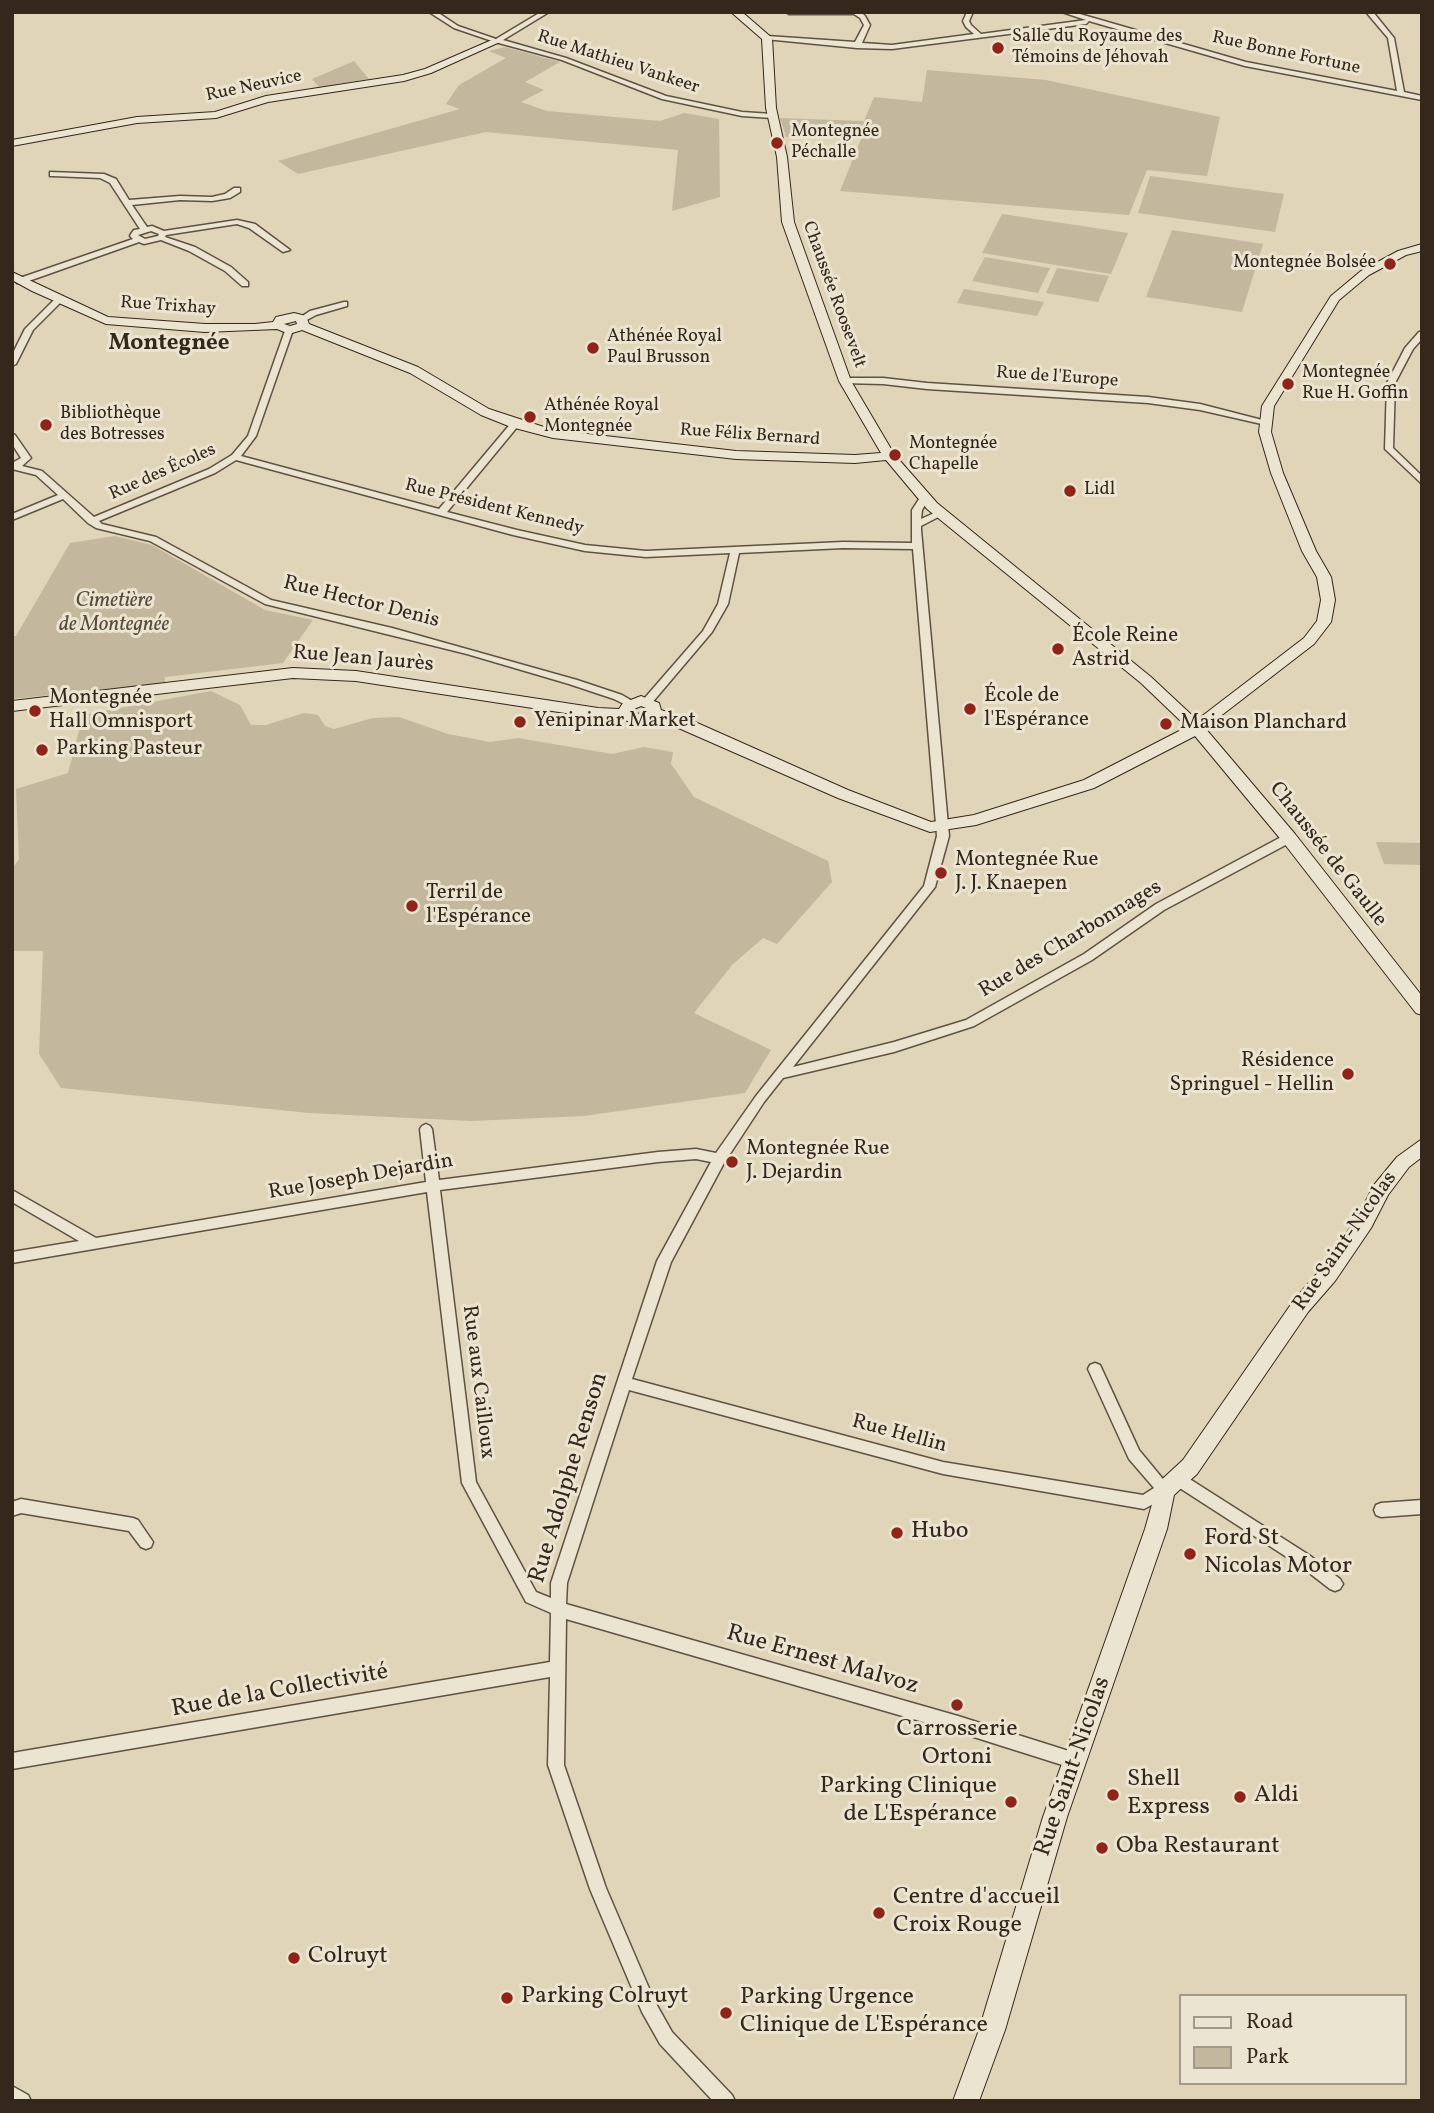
<!DOCTYPE html>
<meta charset="utf-8">
<style>
body{margin:0}
#map{position:relative;width:1434px;height:2113px;overflow:hidden;background:#e0d5b8;font-family:Vollkorn,serif}
canvas{display:block}
.frame{position:absolute;inset:0;border:14px solid #36271c;pointer-events:none}
.legend{position:absolute;left:1179px;top:1994px;width:228px;height:91px;box-sizing:border-box;background:#ebe4d1;border:2px solid #a39889;margin:0;padding:9px 12px;list-style:none;font-size:21px;color:#36271c}
.legend li{display:flex;align-items:center;gap:14px;height:35px}
.legend b{width:35px;border:2px solid #a39889}
</style>
<div id="map">
<canvas width="1434" height="2113"></canvas>
<div class="frame"></div>
<ul class="legend">
<li><b style="height:9px;background:#ebe4d1"></b>Road</li>
<li><b style="height:19px;background:#c3b79d"></b>Park</li>
</ul>
</div>
<script>
const context = document.querySelector('canvas').getContext('2d');
context.lineJoin = 'round';
function paint(path, color) {
  context.fillStyle = color;
  context.fill(path, 'evenodd');
}
function poly(rows) {
  const path = new Path2D();
  for (const r of rows) {
    path.moveTo(r[0], r[1]);
    for (let i = 2; i < r.length; i += 2) path.lineTo(r[i], r[i + 1]);
  }
  return path;
}
function strokePath(path, color, width, dash) {
  context.strokeStyle = color;
  context.lineWidth = width;
  context.lineCap = dash ? 'butt' : 'round';
  context.setLineDash(dash || []);
  context.stroke(path);
}
function label(font, color, halo, rows, align = 'center') {
  context.font = font + ' Vollkorn,serif';
  context.lineWidth = 6;
  context.setLineDash([]);
  context.textBaseline = 'middle';
  context.strokeStyle = halo;
  context.fillStyle = color;
  for (const [text, x, y, turn = 0] of rows) {
    context.save();
    context.translate(x, y);
    context.rotate((+turn || 0) * Math.PI / 180);
    context.textAlign = isNaN(turn) ? turn : align;
    if (halo) context.strokeText(text, 0, 0);
    context.fillText(text, 0, 0);
    context.restore();
  }
}
const green = poly([
 [505,47,560,62,525,82,544,90,521,102,547,111,660,121,684,113,719,119,720,197,672,211,678,150,486,132,298,174,278,161,460,109,446,104,459,85,506,58,489,51],
 [354,61,369,79,319,87,312,79],
 [927,70,1046,80,1220,117,1207,176,1147,170,1129,215,840,191,861,139,786,137,780,118,864,121,874,97,922,102],
 [1150,176,1284,194,1275,232,1138,213],
 [1002,214,1128,233,1111,274,982,253],
 [1172,230,1263,244,1242,312,1146,297],
 [985,257,1050,268,1038,293,972,281],
 [1057,268,1109,276,1098,302,1046,293],
 [964,289,1044,302,1037,316,957,303],
 [115,536,152,545,265,610,313,620,283,663,165,677,165,683,12,699,12,636,16,636,70,543],
 [211,691,240,705,251,725,266,725,304,713,318,715,325,726,334,729,373,718,399,717,448,734,490,742,518,738,612,754,644,747,673,752,671,764,694,797,828,861,832,882,777,944,763,938,732,965,694,1013,771,1050,745,1093,584,1116,471,1121,309,1113,61,1088,39,1054,43,951,12,951,12,869,19,859,16,789,68,773,83,715],
 [1376,842,1422,843,1422,865,1384,864]
]);
const street = poly([
 [429,12,437,12,458,26,496,39,541,12,549,12,503,40,566,58,666,96,742,112,772,114,776,116,772,118,742,116,662,99,562,60,495,42,454,28,429,12],
 [786,12,861,12,865,16,870,25,862,43,892,45,974,34,966,27,963,21,967,12,973,12,969,21,971,25,981,34,1086,20,1062,12,1073,12,1246,62,1397,91,1388,38,1366,12,1373,12,1394,38,1404,92,1422,96,1422,100,1245,66,1089,21,1086,24,892,49,857,48,765,39,764,38,767,36,855,42,864,25,860,18,854,14,789,14,786,12],
 [50,172,104,174,116,179,129,200,180,196,212,197,225,194,234,188,240,188,240,192,230,198,212,201,180,200,132,205,147,227,152,226,164,231,237,220,255,224,290,250,283,252,249,228,237,224,166,235,165,237,195,247,231,267,248,282,248,286,242,286,225,271,189,251,161,240,144,244,139,242,23,283,17,283,17,279,133,239,130,236,131,234,134,230,140,229,110,183,100,178,53,176,50,176,50,172],
 [151,231,159,234,158,236,145,239,138,235,151,231],
 [57,297,64,299,33,330,16,364,12,366,12,355,25,329,57,297],
 [344,302,347,302,347,306,316,315,305,321,298,319,310,311,344,302],
 [286,328,293,330,256,436,241,456,439,509,512,422,515,421,518,422,518,426,447,512,517,530,585,545,646,551,843,542,912,543,912,510,921,496,924,495,929,498,922,510,921,519,941,510,946,513,921,526,921,530,949,836,935,887,793,1067,894,1042,966,1020,1084,954,1156,904,1285,835,1289,834,1295,838,1293,841,1164,910,1092,960,974,1026,894,1052,783,1078,764,1102,724,1163,671,1262,632,1379,943,1462,1143,1495,1154,1488,1129,1459,1088,1369,1090,1365,1095,1363,1100,1365,1139,1450,1172,1490,1170,1495,1144,1509,943,1474,629,1390,567,1583,566,1604,958,1716,1075,1753,1081,1755,1083,1761,1081,1767,1075,1769,958,1732,566,1619,564,1765,606,1888,654,2000,672,2032,732,2095,735,2101,713,2101,660,2044,642,2012,590,1889,548,1765,550,1677,12,1769,12,1753,550,1662,551,1613,526,1602,462,1483,427,1192,12,1263,12,1252,79,1241,12,1202,12,1190,96,1238,426,1182,420,1129,422,1126,426,1124,430,1126,432,1129,439,1180,658,1152,696,1149,716,1153,756,1096,924,886,937,836,913,549,843,548,739,553,728,604,712,632,651,704,647,705,643,704,643,700,703,631,718,604,730,553,646,557,585,551,513,535,236,460,215,473,99,521,102,524,156,537,271,600,392,628,577,680,622,695,634,702,634,706,630,707,614,699,569,684,467,654,265,604,150,541,96,528,88,523,63,499,12,520,12,514,58,495,36,475,12,469,12,463,21,458,12,444,12,434,15,435,31,458,22,466,42,471,94,517,209,469,232,455,248,436,286,328],
 [696,1159,711,1162,657,1261,551,1583,551,1598,536,1592,476,1482,440,1190,658,1162,696,1159],
 [1419,332,1422,332,1422,339,1413,349,1395,383,1393,448,1422,476,1422,484,1385,449,1387,383,1405,348,1419,332],
 [845,378,883,378,927,383,1148,397,1200,404,1270,422,1266,425,1200,410,1148,403,927,389,883,384,842,383,842,379,845,378],
 [1177,1471,1309,1555,1340,1579,1343,1584,1340,1589,1335,1591,1330,1589,1299,1565,1172,1483,1170,1478,1172,1473,1177,1471],
 [21,1499,133,1518,138,1520,153,1542,151,1547,146,1549,141,1547,129,1531,21,1513,12,1516,12,1502,21,1499],
 [1422,1500,1422,1514,1381,1517,1376,1515,1374,1510,1376,1505,1381,1503,1422,1500],
 [12,2086,28,2095,31,2101,12,2101,12,2086]
]);
const secondary = poly([
 [731,12,742,12,772,38,776,108,787,157,794,222,851,381,894,454,937,503,1151,677,1197,720,1304,638,1317,621,1321,600,1317,577,1302,551,1271,473,1259,432,1262,406,1331,296,1361,271,1398,251,1422,244,1422,251,1406,255,1369,275,1339,300,1274,406,1271,432,1283,473,1316,551,1331,577,1335,600,1331,622,1314,644,1205,728,1295,834,1422,996,1422,1015,1416,1013,1283,842,1195,736,1094,788,976,825,930,832,838,798,658,719,639,725,622,719,598,718,356,681,293,678,12,711,12,701,293,668,356,671,598,708,619,709,623,703,641,696,659,703,661,710,686,718,848,790,931,822,974,815,1084,780,1187,727,1141,683,927,509,886,460,855,463,736,459,553,438,511,427,481,415,410,373,302,330,289,334,277,329,205,332,106,324,32,291,12,280,12,272,108,317,205,324,255,324,273,322,276,317,294,313,306,316,309,324,418,367,489,409,553,430,736,451,855,455,881,453,839,381,782,222,777,157,766,108,762,39,731,12],
 [296,321,297,324,290,326,284,324,296,321],
 [641,706,646,708,646,713,635,714,634,709,641,706],
 [494,39,502,41,431,73,404,81,268,102,216,118,137,123,12,146,12,140,137,117,215,112,266,96,403,75,425,69,494,39],
 [1422,1139,1422,1157,1409,1167,1388,1195,1371,1228,1335,1281,1308,1312,1197,1474,1174,1495,1167,1529,1067,1817,1005,2030,979,2101,953,2101,979,2030,1043,1817,1145,1529,1158,1483,1183,1460,1294,1300,1321,1269,1357,1218,1374,1185,1397,1157,1422,1139]
]);
const markers = [
 [998,48,7,"#8f2418"],
 [777,143,7,"#8f2418"],
 [1390,264,7,"#8f2418"],
 [593,348,7,"#8f2418"],
 [1288,384,7,"#8f2418"],
 [530,417,7,"#8f2418"],
 [46,425,7,"#8f2418"],
 [895,455,7,"#8f2418"],
 [1070,491,7,"#8f2418"],
 [1058,649,7,"#8f2418"],
 [970,709,7,"#8f2418"],
 [35,711,7,"#8f2418"],
 [520,722,7,"#8f2418"],
 [1166,724,7,"#8f2418"],
 [42,750,7,"#8f2418"],
 [941,873,7,"#8f2418"],
 [412,906,7,"#8f2418"],
 [1348,1074,7,"#8f2418"],
 [732,1162,7,"#8f2418"],
 [897,1533,7,"#8f2418"],
 [1190,1554,7,"#8f2418"],
 [957,1705,7,"#8f2418"],
 [1113,1795,7,"#8f2418"],
 [1240,1797,7,"#8f2418"],
 [1011,1802,7,"#8f2418"],
 [1102,1848,7,"#8f2418"],
 [879,1913,7,"#8f2418"],
 [294,1958,7,"#8f2418"],
 [507,1998,7,"#8f2418"],
 [726,2013,7,"#8f2418"]
];
const farPoinames = [
 ["Salle du Royaume des",1012,38],
 ["Témoins de Jéhovah",1012,59],
 ["Montegnée",791,133],
 ["Péchalle",791,154],
 ["Montegnée Bolsée",1376,264,"right"],
 ["Athénée Royal",607,338],
 ["Paul Brusson",607,359],
 ["Montegnée",1302,374],
 ["Rue H. Goffin",1302,395],
 ["Athénée Royal",544,407],
 ["Montegnée",544,428],
 ["Bibliothèque",60,415],
 ["des Botresses",60,436],
 ["Montegnée",909,445],
 ["Chapelle",909,466],
 ["Lidl",1084,491]
];
const farStreetnames = [
 ["Rue Bonne Fortune",1286,54,12],
 ["Rue Mathieu Vankeer",618,63,18],
 ["Rue Neuvice",254,87,-12],
 ["Chaussée Roosevelt",833,295,70],
 ["Rue Trixhay",168,307,4],
 ["Rue de l'Europe",1057,378,4],
 ["Rue Félix Bernard",750,436,4],
 ["Rue des Écoles",163,473,-24],
 ["Rue Président Kennedy",494,508,14]
];
const parkNames = [
 ["Cimetière",114,602],
 ["de Montegnée",114,626]
];
const streetNames = [
 ["Rue Hector Denis",361,603,14],
 ["Rue Jean Jaurès",363,660,5],
 ["Chaussée de Gaulle",1327,855,52],
 ["Rue des Charbonnages",1071,940,-31],
 ["Rue Joseph Dejardin",361,1178,-10],
 ["Rue Saint-Nicolas",1346,1242,-55],
 ["Rue aux Cailloux",477,1382,83],
 ["Rue Hellin",899,1435,15]
];
const poiNames = [
 ["École Reine",1072,637],
 ["Astrid",1072,661],
 ["École de",984,697],
 ["l'Espérance",984,721],
 ["Montegnée",49,699],
 ["Hall Omnisport",49,723],
 ["Yenipinar Market",534,722],
 ["Maison Planchard",1180,724],
 ["Parking Pasteur",56,750],
 ["Montegnée Rue",955,861],
 ["J. J. Knaepen",955,885],
 ["Terril de",426,894],
 ["l'Espérance",426,918],
 ["Résidence",1334,1062,"right"],
 ["Springuel - Hellin",1334,1086,"right"],
 ["Montegnée Rue",746,1150],
 ["J. Dejardin",746,1174]
];
const farDistrictnames = [
 ["Montegnée",169,345]
];
const nearStreetnames = [
 ["Rue Adolphe Renson",570,1478,-73],
 ["Rue Ernest Malvoz",822,1661,16],
 ["Rue de la Collectivité",280,1692,-10],
 ["Rue Saint-Nicolas",1074,1767,-71]
];
const nearPoinames = [
 ["Hubo",911,1533],
 ["Ford St",1204,1540],
 ["Nicolas Motor",1204,1568],
 ["Carrosserie",957,1731,"center"],
 ["Ortoni",957,1759,"center"],
 ["Shell",1127,1781],
 ["Express",1127,1809],
 ["Parking Clinique",997,1788,"right"],
 ["de L'Espérance",997,1816,"right"],
 ["Aldi",1254,1797],
 ["Oba Restaurant",1116,1848],
 ["Centre d'accueil",893,1899],
 ["Croix Rouge",893,1927],
 ["Colruyt",308,1958],
 ["Parking Colruyt",521,1998],
 ["Parking Urgence",740,1999],
 ["Clinique de L'Espérance",740,2027]
];
paint(green, '#c3b79d');
strokePath(street, '#605243', 3);
strokePath(secondary, '#36271c', 2);
paint(street, '#ebe4d1');
paint(secondary, '#ebe4d1');
for (const [x, y, r, color] of markers) {
  const dot = new Path2D();
  dot.arc(x, y, r, 0, 2 * Math.PI);
  context.fillStyle = color;
  context.fill(dot);
  strokePath(dot, '#ebe4d1', 2.5);
}
label('18px', '#36271c', '#ebe4d1', farPoinames, 'left');
label('18px', '#36271c', '#ebe4d1', farStreetnames);
label('italic 21px', '#594b3c', '#ebe4d1', parkNames);
label('21px', '#36271c', '#ebe4d1', streetNames);
label('21px', '#36271c', '#ebe4d1', poiNames, 'left');
label('bold 23px', '#36271c', '#ebe4d1', farDistrictnames);
label('24px', '#36271c', '#ebe4d1', nearStreetnames);
label('24px', '#36271c', '#ebe4d1', nearPoinames, 'left');
</script>
